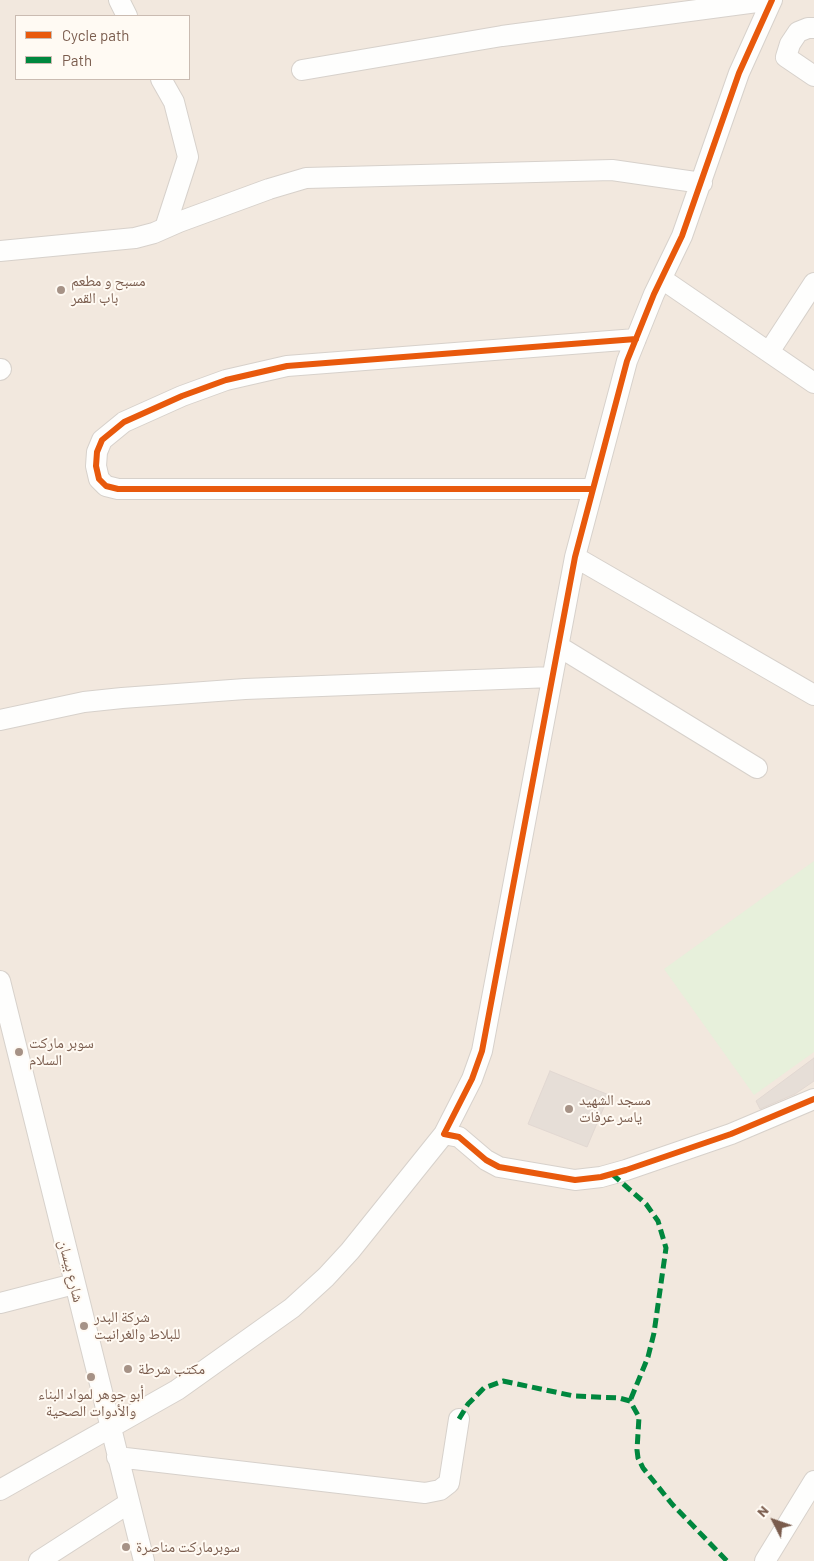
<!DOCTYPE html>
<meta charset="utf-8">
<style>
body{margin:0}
#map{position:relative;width:814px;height:1561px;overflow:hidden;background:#f9f5f0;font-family:Barlow,sans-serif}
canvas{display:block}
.legend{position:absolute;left:15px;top:15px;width:175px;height:65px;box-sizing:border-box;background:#fffaf3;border:1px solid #cabbb1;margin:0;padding:6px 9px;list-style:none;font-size:15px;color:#7a5c4d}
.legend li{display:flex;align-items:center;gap:10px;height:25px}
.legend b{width:25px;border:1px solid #cabbb1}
.north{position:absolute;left:749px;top:1496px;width:50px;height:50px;-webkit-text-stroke:4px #fffaf3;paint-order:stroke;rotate:311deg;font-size:14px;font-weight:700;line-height:20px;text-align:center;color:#7a5c4d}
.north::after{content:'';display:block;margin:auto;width:18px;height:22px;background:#7a5c4d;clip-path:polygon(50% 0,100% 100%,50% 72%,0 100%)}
</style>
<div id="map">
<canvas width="814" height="1561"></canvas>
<ul class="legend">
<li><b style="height:6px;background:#e8590c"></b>Cycle path</li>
<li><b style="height:6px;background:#00873e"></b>Path</li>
</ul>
<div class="north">N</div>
</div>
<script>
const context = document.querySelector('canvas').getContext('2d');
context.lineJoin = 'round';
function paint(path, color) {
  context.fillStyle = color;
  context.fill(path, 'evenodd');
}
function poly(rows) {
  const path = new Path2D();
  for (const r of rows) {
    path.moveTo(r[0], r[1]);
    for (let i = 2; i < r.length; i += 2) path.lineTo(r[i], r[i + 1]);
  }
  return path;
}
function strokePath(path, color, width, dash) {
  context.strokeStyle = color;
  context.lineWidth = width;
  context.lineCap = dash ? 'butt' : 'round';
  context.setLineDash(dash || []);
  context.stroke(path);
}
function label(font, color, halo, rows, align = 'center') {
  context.font = font + ' Barlow,"Noto Naskh Arabic",sans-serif';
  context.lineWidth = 4;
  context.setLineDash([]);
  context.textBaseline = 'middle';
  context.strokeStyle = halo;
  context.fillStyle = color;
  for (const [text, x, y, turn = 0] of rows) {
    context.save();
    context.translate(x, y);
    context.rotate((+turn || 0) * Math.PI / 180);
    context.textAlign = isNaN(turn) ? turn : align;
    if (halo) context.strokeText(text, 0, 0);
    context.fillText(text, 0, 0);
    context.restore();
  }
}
const residential = poly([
 [0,0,814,0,814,1561,0,1561],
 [16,16,189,16,189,79,16,79]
]);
const green = poly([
 [814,861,814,1052,754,1095,664,969]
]);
const building = poly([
 [814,1058,814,1081,795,1094,760,1109,756,1101,814,1058],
 [550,1071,609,1095,587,1147,528,1124,550,1071]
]);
const minor = poly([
 [119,0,127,16],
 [772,0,739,73,682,236,654,294,627,361,575,557,482,1051,472,1079,444,1134,459,1137,486,1160,499,1167,575,1180,601,1177,626,1170,731,1134,814,1099],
 [814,28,808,28,798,32,790,44,786,57,814,76],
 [302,70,502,36,772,0],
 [161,79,174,102,188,157,165,228],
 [0,251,135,238,154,233,179,222,269,189,306,178,612,170,702,183],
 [662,279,814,383],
 [769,352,814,283],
 [0,370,1,369],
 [593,489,118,489,106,486,99,479,96,466,97,452,102,440,124,422,182,396,226,380,287,366,636,339],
 [575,557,814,695],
 [558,646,757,768],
 [0,720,84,702,122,698,245,689,552,677],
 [0,981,144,1561],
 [0,1303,74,1284],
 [117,1457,425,1493,440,1490,449,1483,459,1419],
 [0,1490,177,1390,292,1308,326,1277,350,1251,444,1134],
 [39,1561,129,1503],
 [765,1561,814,1481]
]);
const quiet = poly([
 [612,1174,646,1204,658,1221,666,1248,654,1333,648,1357,630,1401],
 [459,1419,468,1404,484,1388,503,1381,574,1396,619,1398,630,1401,639,1417,637,1450,638,1458,643,1468,672,1504,727,1561]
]);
const cycleway = poly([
 [772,0,739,73,682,236,654,294,627,361,575,557,482,1051,472,1079,444,1134,459,1137,486,1160,499,1167,575,1180,601,1177,626,1170,731,1134,814,1099],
 [593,489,118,489,106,486,99,479,96,466,97,452,102,440,124,422,182,396,226,380,287,366,636,339]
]);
const markers = [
 [61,290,5,"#a69286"],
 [19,1052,5,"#a69286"],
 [569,1109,5,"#a69286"],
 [84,1326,5,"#a69286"],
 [128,1369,5,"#a69286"],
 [91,1377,5,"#a69286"],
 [126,1547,5,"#a69286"]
];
const poiNames = [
 ["مسبح و مطعم",71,281],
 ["باب القمر",71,298],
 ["سوبر ماركت",29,1043],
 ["السلام",29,1060],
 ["مسجد الشهيد",579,1100],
 ["ياسر عرفات",579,1117],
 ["شركة البدر",94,1317],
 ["للبلاط والغرانيت",94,1334],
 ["مكتب شرطة",138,1369],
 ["أبو جوهر لمواد البناء",91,1394,"center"],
 ["والأدوات الصحية",91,1411,"center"],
 ["سوبرماركت مناصرة",136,1547]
];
const streetNames = [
 ["شارع بيسان",71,1271,76]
];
paint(residential, '#f2e8de');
paint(green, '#e7f0db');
paint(building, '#e6ded7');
strokePath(building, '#e2d8d2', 1);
strokePath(minor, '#d7d1cb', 22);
strokePath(minor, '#fefefd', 20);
strokePath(quiet, '#00873e', 5, [10, 5]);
strokePath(cycleway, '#e8590c', 6);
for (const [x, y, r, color] of markers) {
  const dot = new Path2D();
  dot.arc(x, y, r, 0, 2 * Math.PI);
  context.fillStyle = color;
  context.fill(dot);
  strokePath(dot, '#fffaf3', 2);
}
label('15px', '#7a5c4d', '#fffaf3', poiNames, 'left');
label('15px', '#7a5c4d', '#fffaf3', streetNames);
</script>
